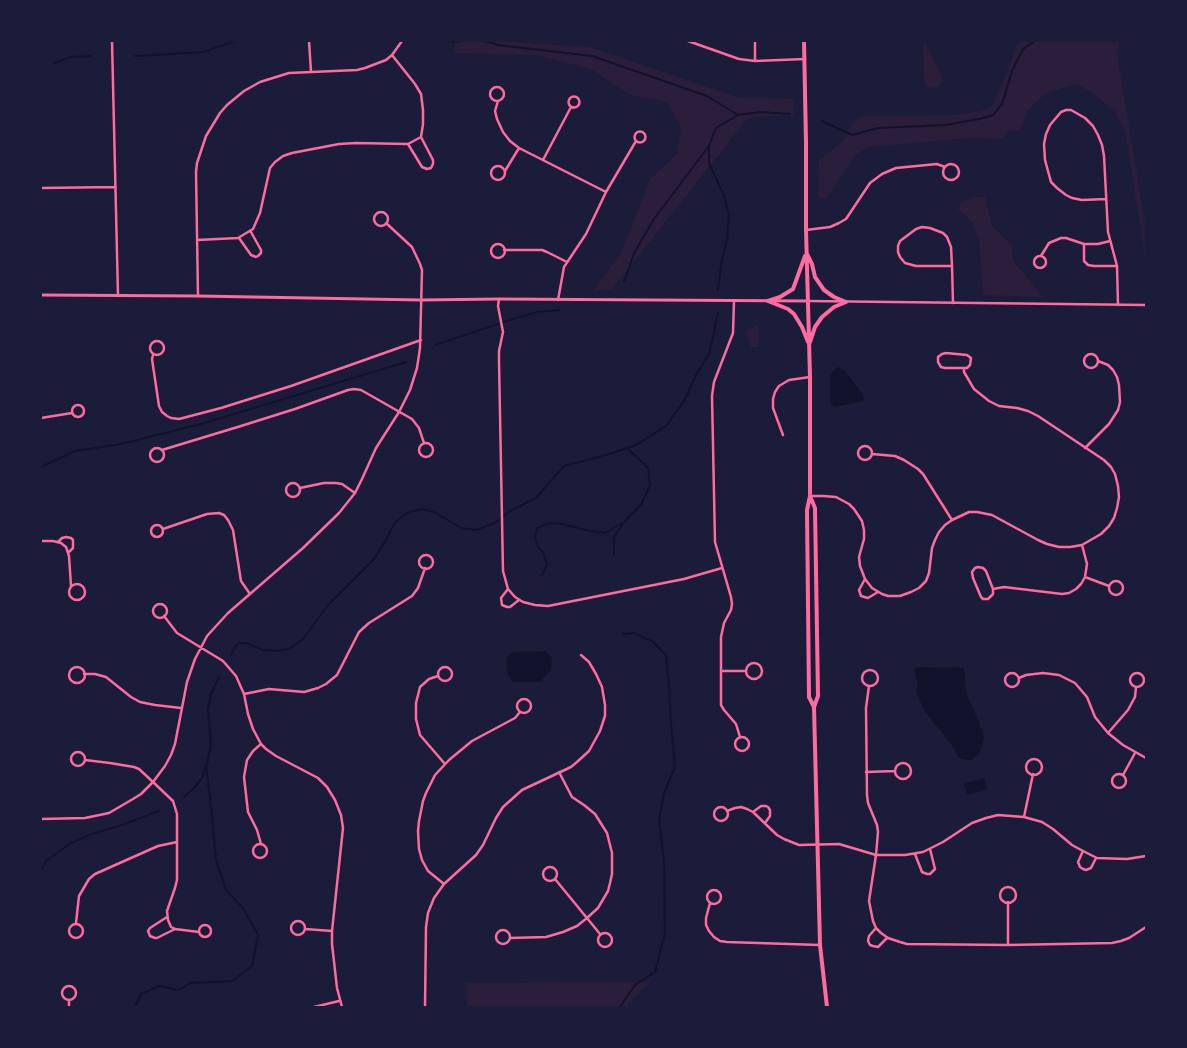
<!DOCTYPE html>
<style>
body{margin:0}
#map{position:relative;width:1187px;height:1048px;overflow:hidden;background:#1b1b3a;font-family:Montserrat,sans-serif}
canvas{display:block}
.frame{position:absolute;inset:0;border:42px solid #1b1b3a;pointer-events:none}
</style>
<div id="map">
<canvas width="1187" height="1048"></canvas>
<div class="frame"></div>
</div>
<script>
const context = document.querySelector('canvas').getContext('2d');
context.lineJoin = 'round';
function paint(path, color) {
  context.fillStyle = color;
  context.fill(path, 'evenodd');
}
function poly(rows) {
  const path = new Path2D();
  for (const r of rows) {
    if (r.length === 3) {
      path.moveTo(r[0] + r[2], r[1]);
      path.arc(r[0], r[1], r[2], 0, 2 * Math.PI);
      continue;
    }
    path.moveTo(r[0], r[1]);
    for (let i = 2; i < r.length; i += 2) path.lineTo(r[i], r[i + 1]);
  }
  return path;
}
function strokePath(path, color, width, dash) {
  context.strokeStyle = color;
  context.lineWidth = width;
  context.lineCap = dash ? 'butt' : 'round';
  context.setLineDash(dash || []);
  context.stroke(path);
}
const green = poly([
 [455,41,497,41,590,47,737,97,794,99,793,116,781,115,748,118,612,289,593,291,622,251,650,179,677,154,681,127,667,102,630,95,591,69,536,55,455,53],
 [923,41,924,41,941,75,942,82,938,87,931,88,926,86,924,81],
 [1024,41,1120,41,1117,53,1146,229,1146,262,1125,131,1114,111,1098,97,1078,84,1046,93,1028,110,1020,131,1010,130,1002,139,969,138,867,147,854,157,825,200,818,196,819,160,844,140,854,121,865,116,960,115,983,110,992,107,1004,80,1017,44],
 [974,197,985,197,992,226,1013,246,1012,259,1043,297,983,295,979,240,972,222,958,209,961,202],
 [754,326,758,326,759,347,751,347,749,340,747,338,747,330,749,328,752,329],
 [650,982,628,1004,628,1007,467,1007,467,983]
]);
const water = poly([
 [838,367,844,370,862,393,864,401,834,407,831,404,830,399,830,376,833,371],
 [546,651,552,658,551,670,540,682,512,682,507,672,506,659,512,652],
 [917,667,964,668,966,692,982,730,984,738,982,747,979,754,971,760,962,759,958,757,953,747,924,710,916,691,918,684,914,670],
 [984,778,987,789,967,795,964,784]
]);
const stream = poly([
 [449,41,454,42,462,41],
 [484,41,498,45,592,56,707,96,738,115],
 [135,56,204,52,235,41],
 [54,63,71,57,91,56],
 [822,121,852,135,878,128,945,125,979,119,993,115,1002,104,1012,71,1023,49,1035,41],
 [624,282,635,251,654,219,708,147],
 [718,290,722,260,727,239,729,215,724,196,709,163,709,146,716,128,738,115,761,112,790,114],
 [435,345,513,319,537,312,560,310],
 [41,467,75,451,121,444,201,424,406,362],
 [614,554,614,537,624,522,641,505,650,485,648,468,627,448],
 [542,576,547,565,543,552,538,547,535,537,537,528,549,523,562,524,590,531,605,533,624,522],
 [231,655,234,648,239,643,246,643,263,650,275,651,289,649,303,639,328,605,374,559,386,540,395,522,409,512,423,509,436,513,461,528,476,530,495,523,510,511,536,498,564,466,606,455,636,445,666,426,684,401,696,375,709,354,714,333,718,312],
 [184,797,195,787,202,778,208,760,211,744,208,710,211,694,219,677],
 [41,870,47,860,71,843,92,834,122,825,159,811],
 [135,1007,141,994,159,986,179,990,190,983,232,981,252,966,258,935,243,908,226,890,216,860,210,797,206,765],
 [620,1007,635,985,655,972,665,933,664,861,659,821,664,793,675,767,671,723,669,687,666,655,651,640,646,639,634,633,623,634]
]);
const minor = poly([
 [112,41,118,296],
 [309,41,311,72],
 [688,41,739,59,755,61,805,59],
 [755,41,755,61],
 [392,55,415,84,421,94,423,110,423,124,421,137,433,160,433,164,431,168,427,169,422,167,408,144],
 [497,94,7],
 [574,102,5.5],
 [498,101,495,111,497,119,503,132,510,141,519,148,606,192],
 [640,137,5.5],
 [543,160,571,107],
 [951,172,8],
 [498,173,7],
 [505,171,519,148],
 [41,188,115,187],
 [1106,199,1082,200,1072,198,1066,195,1057,188,1051,182,1045,160,1044,144,1046,134,1050,125,1061,112,1066,110,1071,110,1085,118,1093,126,1098,135,1102,145,1104,156,1108,232,1117,266,1118,305],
 [381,219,7],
 [806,230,830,227,839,223,846,219,870,183,882,174,896,168,937,164,945,167],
 [239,238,251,255,256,257,258,256,261,253,261,250,251,232],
 [197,240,238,238,253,229,260,213,270,168,275,162,283,156,292,153,339,144,356,143,408,144,421,137],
 [1084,244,1084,261,1088,265,1094,266,1117,266],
 [498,251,7],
 [504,250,542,250,547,252,567,262],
 [1041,256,1049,243,1061,238,1066,238,1084,244,1098,244,1110,241],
 [1040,262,6],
 [952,266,916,266,905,263,900,257,898,252,898,246,900,241,916,229,922,227,930,228,943,233,947,237,951,247,952,266,953,303],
 [198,296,196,172,197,163,206,136,220,113,227,105,244,91,260,82,289,73,357,70,365,68,386,60,392,55,402,41],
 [499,299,498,306,503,332,499,351,499,361,503,571,508,589,515,597,523,602,535,605,548,606,684,579,722,568],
 [558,300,564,267,586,234,606,192,636,141],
 [734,301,733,333,714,382,712,396,715,542,731,597,732,604,731,610,724,623,721,637,721,705,724,710,736,724,740,737],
 [808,301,1146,305],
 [157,348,7],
 [946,353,967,355,971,358,970,365,967,368,945,368,941,367,938,362,938,357,942,354,946,353],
 [1091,361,7],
 [153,355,152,359,159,406,162,412,167,416,171,418,179,419,221,408,291,386,421,340],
 [78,411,6],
 [41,418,72,413],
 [783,435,773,408,773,399,775,392,779,386,789,380,810,377],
 [426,450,7],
 [865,453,7],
 [157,455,7],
 [1085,448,1109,424,1118,410,1120,402,1119,385,1117,377,1113,370,1108,365,1098,361],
 [162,450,241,426,295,409,348,390,354,389,361,390,412,419,419,428,424,443],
 [872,454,895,456,904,460,918,469,923,474,952,520],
 [293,490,7],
 [300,488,324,483,336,483,342,484,355,493],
 [810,496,823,496,836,497,849,504,854,509,862,521,864,530,864,539,859,557,860,566,865,579,872,588,882,594,888,596,900,596,911,592,919,588,926,581,929,573,932,548,935,540,939,532,945,525,952,520,969,512,977,512,992,515,1038,540,1047,544,1059,547,1070,547,1082,545,1101,534,1109,526,1114,518,1117,508,1119,497,1118,486,1115,474,1111,467,1104,460,1038,416,1028,411,1017,408,999,406,989,401,974,389,964,372,964,368],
 [157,531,6],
 [163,529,207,514,219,513,224,515,228,520,233,530,241,581,250,594],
 [41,541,53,541,61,543,66,547,69,556,71,586],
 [58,542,62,538,66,537,71,538,73,540,73,548,68,553],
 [426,562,7],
 [978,567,983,568,986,571,993,589,993,594,988,599,983,599,981,597,973,578,972,572,975,568,978,567],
 [1085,577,1109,586],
 [865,579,859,590,861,596,868,598,878,592],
 [1116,588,7],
 [77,592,8],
 [508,589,501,598,502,605,507,607,510,607,519,600],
 [993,589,1004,587,1062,594,1069,593,1076,589,1081,584,1085,577,1087,564,1082,545],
 [160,611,7],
 [164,616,177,633,223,661,236,676,244,694,248,714,253,729,261,744,266,749,276,756,318,778,327,787,335,800,341,815,343,828,332,931,332,944,337,988,342,1007],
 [754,671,8],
 [445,674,7],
 [77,675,8],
 [870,678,8],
 [721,671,746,671],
 [1137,680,7],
 [1012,680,7],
 [84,674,95,674,106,677,131,697,140,702,155,705,181,708],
 [438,676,429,679,420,687,416,703,416,719,420,735,445,764],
 [1019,678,1026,675,1043,673,1059,675,1075,683,1087,697,1095,717,1108,733,1123,745,1146,758],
 [869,686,866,708,867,795,868,803,877,825,878,832,876,855,869,901,873,921,876,928,881,933,888,938,900,942,907,944,1008,945,1112,943,1121,941,1129,938,1146,927],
 [244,694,269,689,304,692,318,688,326,684,337,675,359,632,369,623,412,596,418,588,425,568],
 [524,706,7],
 [1108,733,1128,710,1135,697,1136,687],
 [742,744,7],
 [78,759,7],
 [1034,767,8],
 [85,760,110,763,134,767,139,769,153,782,173,801,177,814,177,880,175,888,167,911,168,920,171,927,175,929,199,932],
 [903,771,8],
 [866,772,895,771],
 [1119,781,7],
 [1123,775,1135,753],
 [721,814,7],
 [727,811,735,808,741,807,747,809,753,812,777,835,784,839,799,845,839,844,876,855,905,855,923,852,943,842,972,823,986,818,998,815,1024,817,1042,822,1053,829,1072,845,1083,851,1097,858,1127,859,1146,856],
 [753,812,761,806,766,806,768,807,770,810,770,816,765,823],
 [1024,817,1033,774],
 [41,819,85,818,109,813,133,799,141,794,153,782,165,766,171,755,175,744,187,682,195,659,207,636,228,613,303,548,339,513,355,493,362,479,376,448,399,412,410,390,417,368,420,348,422,270,420,264,412,247,386,223],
 [261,844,257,830,248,812,244,777,247,760,253,751,261,744],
 [260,851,7],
 [1083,851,1078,862,1080,867,1083,869,1086,870,1091,868,1096,858],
 [915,854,922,872,927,874,930,874,935,869,930,849],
 [550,874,7],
 [555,879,600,934],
 [444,884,428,871,422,860,419,849,418,831,419,821,423,801,426,793,435,775,449,760,472,741,515,718,520,712],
 [1008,895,8],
 [714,897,7],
 [1008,902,1008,945],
 [710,903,706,918,706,925,709,931,714,937,720,941,727,942,820,945],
 [167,917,150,928,148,931,150,936,155,938,157,938,175,929],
 [298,928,7],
 [76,923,79,896,89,879,95,874,158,846,177,842],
 [76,931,7],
 [205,931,6],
 [876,928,869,936,868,941,870,945,873,946,878,947,887,938],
 [305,929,332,931],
 [503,937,7],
 [605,940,7],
 [510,938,546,937,563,932,577,926,587,918,598,908,608,891,610,883,612,874,612,853,607,833,595,814,584,805,572,797,559,772],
 [69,993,7],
 [69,1007,69,1000],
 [314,1007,339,1001],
 [425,1007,426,927,428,913,434,898,444,884,476,855,483,845,496,818,503,807,522,790,571,767,577,762,589,751,600,731,605,716,605,705,602,687,596,674,589,662,581,655]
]);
const tertiary = poly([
 [41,295,198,296,421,300,499,299,808,301]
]);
const primary = poly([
 [804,41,806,143,806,230,810,377,810,496,807,510,809,697,814,707,820,945,827,1007],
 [807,254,812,264,815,277,824,290,834,297,846,302],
 [768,301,780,297,793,289,805,256],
 [768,301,788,309,794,314,802,327,808,342],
 [810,342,815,327,822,317,834,307,846,302],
 [810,496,815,508,818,696,814,707]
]);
paint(green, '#2a1e3b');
paint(water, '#12122b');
strokePath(stream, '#12122b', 2);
strokePath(minor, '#ff6b9d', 2.5);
strokePath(tertiary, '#ff6b9d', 3);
strokePath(primary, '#ff6b9d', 4);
</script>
